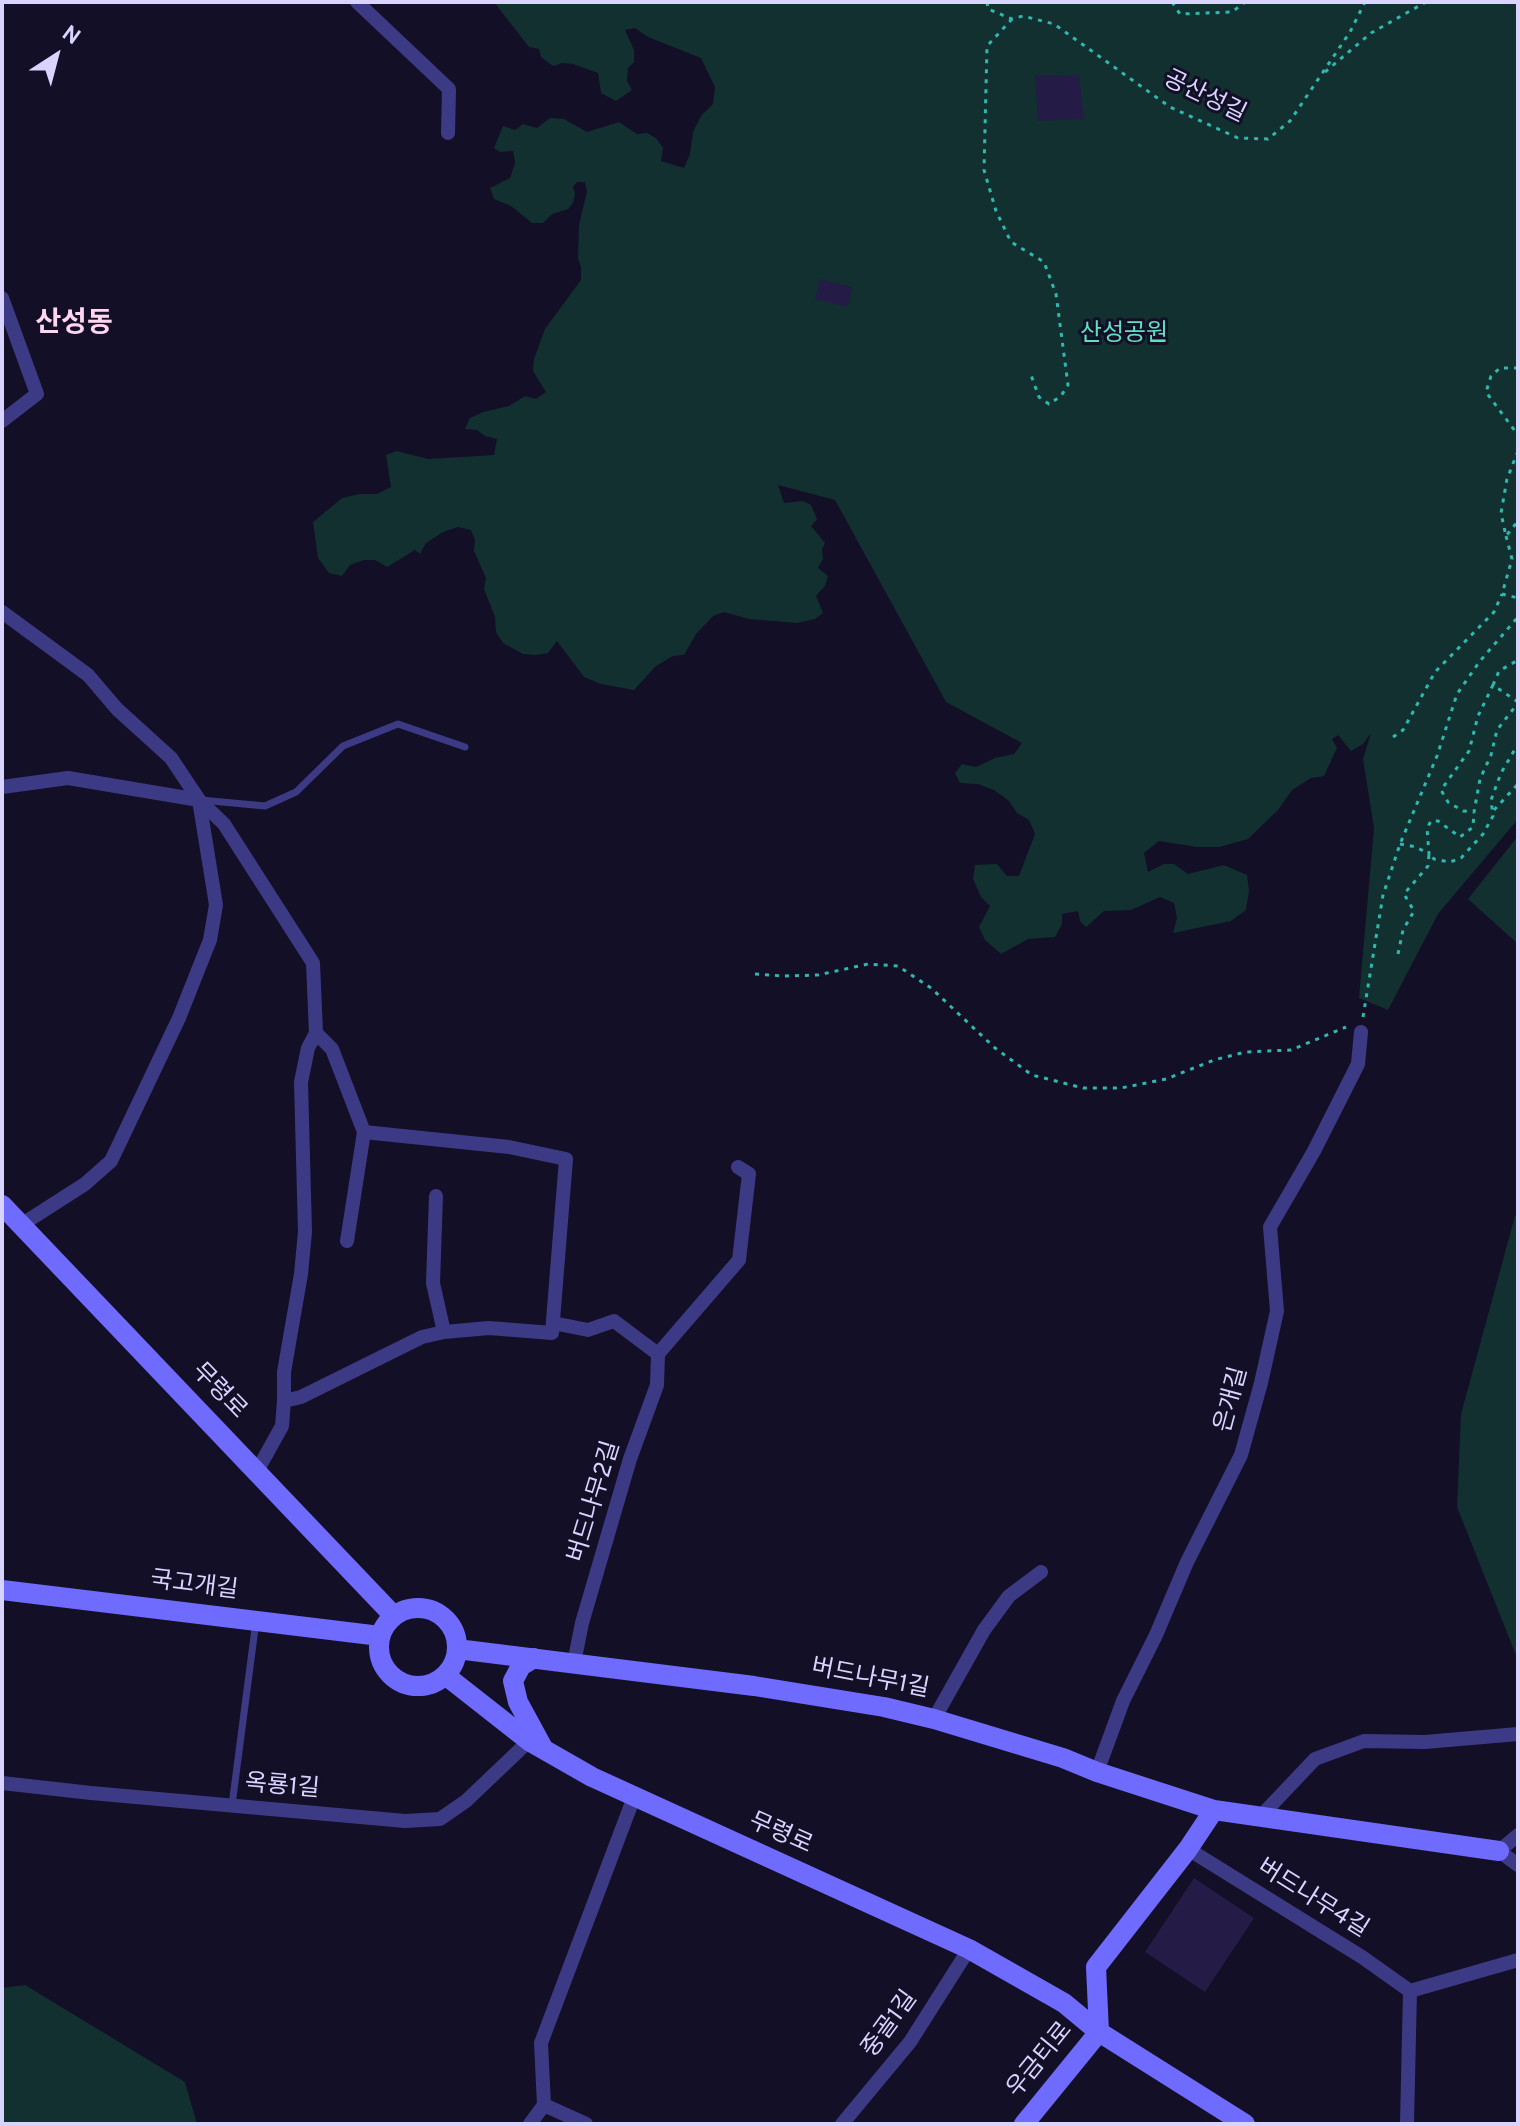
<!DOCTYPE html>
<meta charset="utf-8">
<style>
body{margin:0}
#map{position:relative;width:1520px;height:2126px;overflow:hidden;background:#130f26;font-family:Overpass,sans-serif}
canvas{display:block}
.frame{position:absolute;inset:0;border:4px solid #d9d4ff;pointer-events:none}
.north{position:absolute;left:16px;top:16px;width:80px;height:80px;-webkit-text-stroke:6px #130f26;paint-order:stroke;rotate:36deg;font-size:22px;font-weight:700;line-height:32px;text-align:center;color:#d9d4ff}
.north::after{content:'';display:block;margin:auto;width:28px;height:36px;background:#d9d4ff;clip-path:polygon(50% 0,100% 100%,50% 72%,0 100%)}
</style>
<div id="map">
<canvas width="1520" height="2126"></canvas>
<div class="frame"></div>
<div class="north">N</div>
</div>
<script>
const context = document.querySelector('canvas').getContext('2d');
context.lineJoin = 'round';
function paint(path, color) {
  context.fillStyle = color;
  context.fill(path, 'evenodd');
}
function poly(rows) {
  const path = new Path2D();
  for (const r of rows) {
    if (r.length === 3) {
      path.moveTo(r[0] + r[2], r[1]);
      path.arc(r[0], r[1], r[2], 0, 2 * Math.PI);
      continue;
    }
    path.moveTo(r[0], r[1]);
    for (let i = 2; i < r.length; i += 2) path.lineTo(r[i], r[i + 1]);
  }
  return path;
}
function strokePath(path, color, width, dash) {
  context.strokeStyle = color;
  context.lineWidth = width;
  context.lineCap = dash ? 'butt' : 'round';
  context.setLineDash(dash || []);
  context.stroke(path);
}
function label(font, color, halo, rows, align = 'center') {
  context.font = font + ' Overpass,"Noto Sans KR",sans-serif';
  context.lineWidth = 6;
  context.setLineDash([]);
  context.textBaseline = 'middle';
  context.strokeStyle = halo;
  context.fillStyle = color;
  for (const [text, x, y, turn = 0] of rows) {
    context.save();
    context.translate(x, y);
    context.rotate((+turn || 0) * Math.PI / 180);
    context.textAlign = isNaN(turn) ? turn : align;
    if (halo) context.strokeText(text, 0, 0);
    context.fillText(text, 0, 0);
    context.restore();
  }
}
const green = poly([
 [494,2,1518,2,1518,819,1438,914,1388,1010,1359,998,1374,828,1363,759,1371,733,1363,744,1351,751,1338,735,1332,739,1337,748,1324,776,1311,778,1292,790,1278,810,1248,839,1219,847,1197,847,1159,841,1144,853,1148,872,1164,864,1174,864,1188,874,1224,865,1247,875,1249,891,1246,910,1231,921,1173,933,1177,918,1174,903,1160,897,1131,910,1104,911,1086,927,1080,921,1078,911,1062,914,1062,924,1055,937,1028,939,1001,954,985,940,979,927,990,906,981,897,973,879,975,865,997,864,1007,876,1019,876,1035,834,1029,820,1017,813,1009,801,994,790,978,784,960,783,955,773,962,764,976,767,995,758,1014,754,1022,743,946,702,835,500,778,485,784,503,803,501,811,505,817,519,811,526,825,543,822,549,823,559,818,568,828,576,825,586,816,596,823,613,815,619,797,623,749,619,724,612,713,616,696,634,684,655,673,656,656,666,634,690,601,684,584,677,557,641,548,653,535,655,523,654,503,643,496,632,495,617,484,589,486,578,474,551,475,540,471,530,458,527,443,532,426,543,420,554,415,550,387,567,375,560,364,560,350,565,342,576,329,573,318,558,313,522,342,498,359,494,377,494,391,487,386,455,397,451,428,459,494,455,497,439,485,436,477,430,465,429,470,418,483,412,509,406,525,396,536,399,546,392,533,371,534,359,545,329,581,280,581,267,578,258,579,225,587,191,585,182,577,182,573,187,575,194,573,203,568,209,552,214,543,223,532,223,511,206,494,199,490,188,510,178,515,163,513,151,500,152,494,148,503,126,515,130,523,124,537,128,550,118,564,119,587,132,619,122,637,134,647,133,656,138,663,148,661,161,684,168,690,154,693,132,701,116,713,104,715,87,701,58,648,37,635,28,625,30,634,50,634,62,628,68,627,81,632,90,616,101,601,93,598,73,573,64,562,63,553,66,541,57,539,49,529,47],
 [1518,836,1518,944,1468,899],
 [1518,1215,1518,1660,1457,1507,1461,1414,1515,1216],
 [25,1985,185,2082,197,2124,2,2124,2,1988]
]);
const building = poly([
 [1035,75,1079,76,1084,119,1038,121],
 [820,279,852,287,848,307,815,299],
 [1194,1878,1254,1918,1205,1992,1145,1952]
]);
const path = poly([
 [987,2,988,9,1012,19,1023,16,1054,24,1170,107,1238,138,1268,139,1290,121,1350,32,1365,2],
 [1172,2,1180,14,1232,12,1245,2],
 [1012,19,987,46,984,170,996,211,1011,242,1044,262,1056,294,1068,385,1061,396,1049,404,1039,397,1031,375],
 [1325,72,1371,33,1426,2],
 [1518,368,1500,368,1491,376,1486,392,1518,435],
 [1518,451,1507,479,1501,513,1506,536,1518,521],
 [1506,536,1512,559,1502,594,1518,598],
 [1493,685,1499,671,1518,660],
 [1518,702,1493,685,1478,716,1469,751,1441,790,1448,802,1463,811,1474,812,1480,779,1491,755,1497,730,1518,703],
 [1393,737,1403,730,1435,672,1494,612,1502,594],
 [1494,810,1518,784],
 [1400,844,1416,847,1429,854,1427,828,1431,821,1438,821,1460,837,1473,827,1474,812],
 [1398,954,1403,930,1414,911,1404,894,1428,866,1429,854,1434,859,1450,862,1461,858,1483,834,1493,816,1491,800,1501,773,1518,744],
 [755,974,784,976,818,975,868,964,898,966,931,988,995,1048,1032,1075,1083,1088,1121,1088,1166,1079,1214,1060,1245,1052,1291,1050,1346,1027],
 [1363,1017,1383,895,1400,844,1437,756,1457,694,1480,661,1518,617]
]);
const lane = poly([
 [201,800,265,806,296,792,343,746,398,724,465,747],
 [232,1805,256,1621]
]);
const street = poly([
 [357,2,449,89,448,133],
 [2,298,37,394,2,421],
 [2,612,88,675,117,709,171,758,199,800,224,824,313,963,316,1033,308,1048,301,1082,305,1232,301,1274,284,1372,284,1401,301,1397,422,1337,444,1332],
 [2,787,68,778,199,800],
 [316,1033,332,1049,364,1132,347,1241],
 [364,1132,509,1147,566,1159,552,1333,489,1328,444,1332,433,1283,436,1196],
 [21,1225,85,1184,111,1161,179,1018,210,940,216,905,199,800],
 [553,1323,588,1330,614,1321,658,1354,739,1260,749,1174,738,1167],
 [257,1471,282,1426,284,1401],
 [574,1663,582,1623,630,1459,657,1385,658,1354],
 [934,1719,984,1630,1009,1596,1041,1572],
 [1097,1772,1123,1701,1156,1635,1187,1562,1241,1455,1261,1383,1277,1311,1270,1227,1314,1151,1358,1064,1361,1032],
 [2,1783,91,1793,405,1821,440,1819,466,1801,529,1741],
 [1261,1816,1315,1759,1364,1741,1425,1742,1518,1734],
 [1518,1835,1499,1851,1518,1865],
 [1188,1849,1362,1957,1410,1991],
 [1410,1991,1518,1960],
 [544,2105,586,2124],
 [530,2124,544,2105,541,2043,634,1797],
 [842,2124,910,2042,969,1949],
 [1407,2124,1410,1991]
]);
const secondary = poly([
 [2,1205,394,1616],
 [2,1590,380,1636],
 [418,1647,39],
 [457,1649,754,1686,884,1707,934,1719,1063,1758,1097,1772,1214,1810,1499,1851],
 [534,1658,521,1666,513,1681,518,1702,543,1748],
 [445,1675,529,1741,592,1777,969,1949,1064,2003,1099,2032,1245,2124],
 [1099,2032,1096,1967,1188,1849,1214,1810],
 [1024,2124,1099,2032]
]);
const streetNames = [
 ["공산성길",1204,98,26],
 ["무령로",218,1392,46],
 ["은개길",1233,1400,-75],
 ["버드나무2길",596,1502,-73],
 ["국고개길",194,1587,7],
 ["버드나무1길",870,1680,11],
 ["옥룡1길",282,1788,5],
 ["무령로",780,1835,24],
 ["버드나무4길",1312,1900,32],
 ["중골1길",891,2025,-54],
 ["우금티로",1041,2061,-51]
];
const parkNames = [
 ["산성공원",1124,335]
];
const quarterNames = [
 ["산성동",74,325]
];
paint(green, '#12302f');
paint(building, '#241b47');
strokePath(path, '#2fb8b0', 3, [4, 6]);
strokePath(lane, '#3d3a85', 7);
strokePath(street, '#3d3a85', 14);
strokePath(secondary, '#6f6bff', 20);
label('24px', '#d9d4ff', '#130f26', streetNames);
label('24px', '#5fe0c0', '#130f26', parkNames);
label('bold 28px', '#ffd6f0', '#130f26', quarterNames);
</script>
